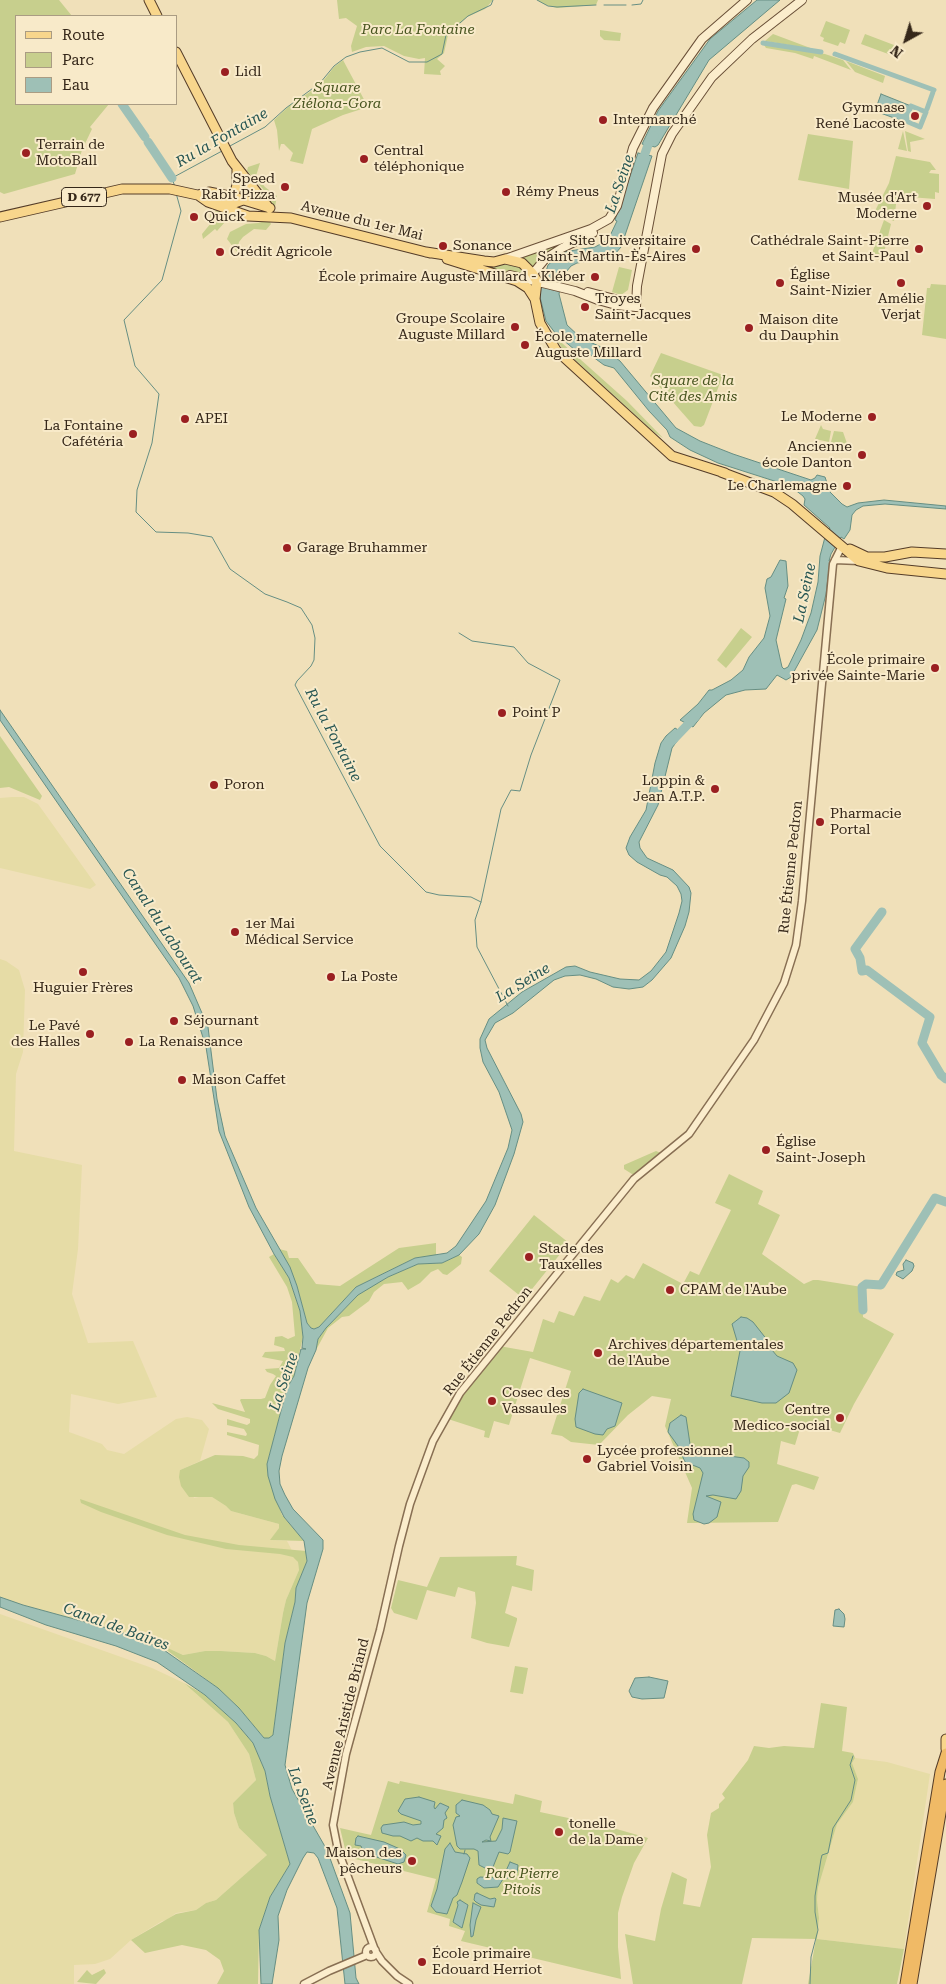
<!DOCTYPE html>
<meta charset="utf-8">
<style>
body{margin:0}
#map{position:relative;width:946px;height:1984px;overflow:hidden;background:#f0e0b9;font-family:"Roboto Serif",serif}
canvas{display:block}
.legend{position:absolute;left:15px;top:15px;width:162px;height:90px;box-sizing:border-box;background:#f8eac9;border:1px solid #aa9c83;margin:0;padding:6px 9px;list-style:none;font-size:15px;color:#352719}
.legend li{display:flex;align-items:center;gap:10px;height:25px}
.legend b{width:25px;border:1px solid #aa9c83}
.north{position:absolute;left:881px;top:15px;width:50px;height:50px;-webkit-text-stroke:4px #f8eac9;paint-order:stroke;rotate:219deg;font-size:14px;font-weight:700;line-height:20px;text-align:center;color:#352719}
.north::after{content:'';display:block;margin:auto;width:18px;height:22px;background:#352719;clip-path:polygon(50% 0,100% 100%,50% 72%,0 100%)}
</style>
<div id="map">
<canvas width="946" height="1984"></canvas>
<ul class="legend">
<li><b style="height:6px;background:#f8d68c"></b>Route</li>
<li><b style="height:14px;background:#c7cf8d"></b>Parc</li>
<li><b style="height:14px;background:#9ec0b6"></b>Eau</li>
</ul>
<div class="north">N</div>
</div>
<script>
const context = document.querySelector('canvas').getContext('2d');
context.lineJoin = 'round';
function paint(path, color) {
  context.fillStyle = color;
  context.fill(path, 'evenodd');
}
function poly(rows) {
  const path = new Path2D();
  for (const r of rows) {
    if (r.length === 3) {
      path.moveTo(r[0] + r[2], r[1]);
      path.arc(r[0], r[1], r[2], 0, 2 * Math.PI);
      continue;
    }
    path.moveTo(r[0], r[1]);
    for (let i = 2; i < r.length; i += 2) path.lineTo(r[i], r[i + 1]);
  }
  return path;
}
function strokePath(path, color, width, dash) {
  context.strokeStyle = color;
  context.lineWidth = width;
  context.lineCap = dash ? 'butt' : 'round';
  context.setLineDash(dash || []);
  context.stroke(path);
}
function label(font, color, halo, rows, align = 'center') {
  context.font = font + ' "Roboto Serif",serif';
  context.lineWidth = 4;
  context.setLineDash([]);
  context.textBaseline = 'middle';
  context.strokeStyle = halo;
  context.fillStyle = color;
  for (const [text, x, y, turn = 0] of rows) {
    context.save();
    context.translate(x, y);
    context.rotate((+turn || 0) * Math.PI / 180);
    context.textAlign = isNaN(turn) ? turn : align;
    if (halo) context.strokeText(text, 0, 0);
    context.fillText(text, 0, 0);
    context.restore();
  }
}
const farmland = poly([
 [12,797,24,797,38,804,96,885,90,889,0,868,0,798],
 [0,959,6,961,19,970,25,990,23,1052,16,1074,14,1151,82,1165,78,1249,72,1294,88,1343,133,1341,157,1397,118,1404,71,1394,69,1432,102,1444,107,1450,124,1454,176,1419,187,1417,202,1420,209,1429,200,1461,180,1470,194,1498,204,1496,212,1497,226,1506,231,1511,279,1524,279,1528,271,1540,287,1541,298,1562,299,1570,286,1600,283,1613,275,1661,266,1656,255,1653,221,1651,205,1651,183,1655,157,1643,118,1631,23,1605,0,1597],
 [0,1614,152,1668,184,1683,228,1722,249,1754,256,1780,233,1803,234,1813,239,1828,267,1855,216,1900,206,1903,196,1910,176,1913,167,1920,162,1921,131,1940,110,1959,95,1964,74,1965,74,1984,0,1984],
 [855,1758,887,1762,930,1774,904,1949,817,1939,819,1918,817,1900,818,1888,837,1824,853,1802,858,1779,852,1763]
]);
const green = poly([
 [0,0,59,0,72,16,16,16,16,104,109,104,90,127,92,129,82,150,75,174,4,194,0,192],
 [337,0,493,0,485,9,467,17,448,35,444,53,437,59,445,66,440,71,441,75,424,74,425,58,419,59,404,56,384,46,366,47,352,52,351,46,357,26,346,18,339,19],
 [537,0,598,0,596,5,557,8,546,5],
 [826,21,850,30,845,44,840,42,838,46,823,41,824,38,820,36],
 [600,30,621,33,620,41,604,40,600,36],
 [773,34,813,49,765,41],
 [865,34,894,45,891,55,861,44],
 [764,45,825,54,843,60,851,70,814,56,813,59,795,53,766,48],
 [343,60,368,107,343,115,312,129,303,164,290,161,293,153,284,144,281,144,279,151,277,130,274,120,289,106,320,85,334,67],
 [846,61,885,76,883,83,855,72],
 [903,131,907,151,898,149],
 [905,131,925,139,910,142,911,152,908,151],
 [808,134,853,141,849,189,798,180],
 [896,156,930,162,936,170,931,170,929,173,939,174,939,193,935,192,935,199,897,196,894,221,874,213,889,183],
 [260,163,256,176,265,187,277,196,275,207,271,203,263,189,247,171,248,167],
 [219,210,226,213,225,222,217,231,215,229,203,239,202,234,211,223,210,214],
 [269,220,271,224,266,230,254,229,243,237,239,242,237,252,227,239,230,232,246,224,258,223],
 [884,220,891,224,882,261,871,256],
 [571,240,541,259,532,268,514,258],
 [477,264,520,265,528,274,521,276],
 [619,267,632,270,628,290,621,295,612,292],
 [931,284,946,285,946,339,922,335,927,288,930,288],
 [553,335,627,401,663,438,655,433,563,349],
 [661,353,723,375,704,425,701,427,694,426,650,376],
 [821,425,823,429,831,431,829,442,815,439],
 [834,431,843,432,849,449,833,445,831,442],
 [741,628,752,637,726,668,717,660],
 [0,736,42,796,40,800,9,787,0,788],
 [656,1151,661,1153,637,1174,632,1174,624,1169,624,1165],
 [729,1174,763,1191,758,1204,780,1215,762,1254,804,1284,813,1280,818,1280,862,1287,863,1317,894,1334,854,1404,840,1433,802,1422,795,1445,781,1441,777,1464,819,1477,814,1490,796,1484,792,1485,778,1522,687,1523,692,1488,665,1426,671,1399,652,1396,628,1415,599,1445,571,1442,562,1436,551,1434,571,1371,530,1358,509,1425,494,1421,489,1438,484,1437,485,1431,448,1419,469,1381,499,1346,533,1352,543,1319,554,1323,559,1311,574,1316,584,1296,600,1301,611,1279,618,1283,626,1275,634,1279,643,1263,683,1284,690,1271,699,1275,731,1210,715,1203],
 [534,1215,569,1243,524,1299,489,1271],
 [436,1243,436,1256,415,1258,356,1287,319,1327,314,1329,311,1328,307,1323,297,1286,279,1249,287,1251,289,1258,298,1258,316,1284,340,1286,399,1248],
 [274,1254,289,1278,300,1311,303,1337,294,1376,287,1388,267,1464,268,1476,282,1515,304,1541,270,1540,279,1528,279,1524,231,1511,226,1506,212,1497,189,1497,181,1486,179,1477,180,1470,215,1455,243,1456,254,1459,258,1455,259,1445,227,1435,227,1432,246,1436,247,1434,244,1429,227,1425,227,1419,247,1425,250,1423,250,1419,218,1409,212,1403,245,1412,240,1400,241,1399,261,1399,265,1398,270,1385,276,1376,273,1374,267,1372,265,1369,279,1368,283,1361,262,1357,265,1352,285,1351,284,1348,274,1345,275,1337,282,1336,288,1339,295,1336,292,1302,287,1287,269,1257],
 [459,1255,462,1257,461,1264,447,1275,443,1274,438,1269,431,1272,420,1283,408,1290,402,1282,384,1284,374,1292,369,1301,349,1316,342,1317,328,1328,316,1350,318,1339,326,1328,358,1295,367,1289,388,1277,418,1264,442,1263],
 [80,1499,185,1535,239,1545,306,1551,307,1561,296,1588,295,1602,285,1643,273,1735,269,1738,264,1738,239,1708,218,1688,157,1643,183,1655,205,1651,221,1651,255,1653,266,1656,275,1661,283,1613,286,1600,299,1570,298,1562,293,1557,280,1554,226,1549,167,1535,101,1512,81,1503],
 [517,1556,516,1565,534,1570,532,1591,512,1586,505,1613,517,1618,517,1620,509,1647,487,1643,471,1638,476,1603,475,1592,458,1587,455,1597,427,1590,417,1620,394,1613,391,1608,398,1580,427,1587,440,1557],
 [515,1666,528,1668,523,1694,510,1692],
 [184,1683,205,1695,236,1723,253,1743,265,1771,270,1796,290,1864,270,1897,259,1930,258,1984,217,1984,224,1971,220,1960,206,1950,182,1945,145,1953,131,1940,176,1914,196,1910,206,1903,216,1900,267,1855,239,1828,234,1813,233,1803,256,1780,249,1754,228,1722],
 [821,1703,847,1707,842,1751,853,1753,855,1758,852,1763,858,1779,853,1802,837,1824,818,1888,817,1900,819,1918,817,1939,904,1949,897,1984,808,1984,816,1939,752,1938,742,1984,633,1984,625,1934,655,1941,661,1909,672,1872,687,1879,683,1904,700,1907,711,1867,707,1835,711,1813,719,1808,719,1804,725,1798,722,1794,748,1760,754,1746,769,1748,784,1746,814,1748],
 [388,1781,399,1784,400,1781,513,1804,515,1794,542,1801,540,1812,606,1826,648,1838,634,1863,622,1897,618,1913,618,1947,621,1979,461,1941,465,1931,449,1926,450,1919,427,1912,436,1879,347,1857,340,1828,371,1835],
 [104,1969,106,1973,96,1984,77,1982,87,1970,92,1975]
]);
const water = poly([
 [757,0,780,0,709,60,658,145,655,147,642,144,658,111,710,39,757,0],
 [881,94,911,106,905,122,875,111,881,94],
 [638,153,652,156,621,247,615,254,603,259,577,263,571,266,562,277,559,294,567,325,581,338,601,347,620,361,676,428,700,441,733,454,811,480,815,478,817,475,825,477,830,492,842,504,847,507,858,503,884,500,946,506,946,509,885,504,863,506,856,510,852,515,850,530,844,539,841,537,831,554,829,561,830,561,826,594,817,630,791,677,786,680,777,675,766,689,745,690,726,695,704,713,693,727,680,720,698,704,709,690,712,690,731,680,743,670,749,657,764,638,770,616,765,588,767,579,771,577,780,560,786,561,788,586,784,598,786,599,776,640,782,667,784,669,788,667,801,640,811,613,818,582,820,556,825,537,830,528,804,505,805,499,803,496,790,486,718,463,690,450,670,437,667,430,649,411,614,368,604,365,585,351,577,347,575,350,556,334,546,321,539,293,548,265,563,252,595,247,608,240,617,221,615,220,638,153],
 [0,710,189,983,208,1027,217,1099,225,1136,256,1208,290,1267,297,1286,307,1323,311,1328,314,1329,319,1327,356,1287,415,1258,447,1253,456,1246,486,1201,508,1148,512,1130,499,1092,483,1062,480,1048,480,1039,489,1019,522,992,566,967,575,966,590,972,620,979,639,980,651,971,666,952,679,913,682,901,681,894,677,886,667,877,660,875,637,862,629,855,626,848,630,837,646,810,655,763,661,743,666,736,675,728,683,733,672,748,658,805,639,842,640,848,647,858,673,870,689,887,691,893,689,912,685,926,671,958,652,980,643,987,629,989,613,987,596,979,580,975,565,976,554,980,513,1013,495,1023,485,1040,487,1048,521,1114,523,1122,514,1154,495,1205,479,1234,459,1255,442,1263,418,1264,388,1277,358,1295,326,1328,318,1339,316,1350,308,1368,282,1456,279,1471,280,1484,285,1495,293,1509,323,1540,323,1549,307,1603,285,1765,292,1789,327,1850,350,1913,356,1978,359,1984,345,1984,337,1908,318,1858,314,1853,307,1852,303,1858,287,1890,278,1916,279,1940,272,1984,261,1984,259,1930,270,1897,290,1864,270,1796,265,1771,253,1743,236,1723,205,1695,157,1662,116,1646,46,1625,0,1607,0,1597,23,1605,118,1631,161,1648,218,1688,239,1708,264,1738,269,1738,273,1735,285,1643,295,1602,296,1588,307,1561,304,1541,284,1517,275,1499,268,1476,267,1464,287,1388,294,1376,301,1349,306,1349,302,1348,303,1337,300,1311,289,1278,274,1254,249,1207,219,1131,206,1047,193,1006,179,978,0,720,0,710],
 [906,1260,913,1263,914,1266,912,1271,903,1279,896,1275,897,1272,904,1270,903,1264,906,1260],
 [741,1317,747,1318,753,1322,768,1341,772,1350,777,1356,793,1363,797,1370,789,1393,776,1403,762,1403,731,1396,740,1351,732,1324,741,1317],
 [583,1389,622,1403,615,1426,607,1429,603,1435,595,1434,576,1427,575,1419,579,1393,583,1389],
 [681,1415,686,1417,690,1444,699,1452,744,1458,749,1462,749,1467,743,1476,741,1491,736,1499,713,1495,706,1496,721,1502,717,1517,709,1523,704,1524,694,1520,693,1514,703,1473,700,1468,685,1462,678,1446,668,1432,670,1423,681,1415],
 [839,1609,844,1614,845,1619,844,1627,833,1626,835,1610,839,1609],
 [649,1677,668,1681,664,1698,642,1699,632,1697,629,1691,635,1678,649,1677],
 [419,1797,435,1802,434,1807,435,1809,440,1803,449,1807,445,1813,447,1818,444,1820,443,1828,436,1834,441,1836,437,1845,433,1841,423,1841,417,1838,411,1841,400,1836,393,1836,382,1833,381,1828,383,1825,404,1822,413,1825,421,1824,421,1821,401,1814,398,1811,405,1799,419,1797],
 [462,1800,483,1805,490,1810,492,1814,499,1816,490,1837,491,1841,486,1840,482,1842,496,1841,502,1829,503,1818,517,1821,510,1852,508,1854,499,1852,493,1867,485,1868,479,1865,478,1851,474,1849,460,1849,457,1846,453,1825,456,1817,460,1816,456,1813,456,1805,462,1800],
 [358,1836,384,1842,400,1849,406,1855,404,1862,398,1864,364,1853,361,1846,355,1845,356,1838,358,1836],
 [450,1843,455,1852,467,1854,470,1858,462,1882,457,1895,453,1898,447,1914,436,1912,431,1906,437,1889,445,1849,450,1843],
 [510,1862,518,1865,517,1873,513,1877,503,1879,498,1887,484,1888,477,1883,477,1879,480,1877,498,1878,505,1873,510,1862],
 [477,1893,490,1899,495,1898,496,1899,494,1907,481,1905,476,1902,474,1900,475,1894,477,1893],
 [460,1900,468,1905,462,1928,453,1922,458,1905,457,1902,460,1900],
 [473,1903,481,1907,476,1920,473,1936,471,1937,470,1925,473,1903]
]);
const stream = poly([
 [537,0,548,6,557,7,596,5],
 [604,5,626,5],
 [632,5,641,4,643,0],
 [230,146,265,127,286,108,320,83,334,66,346,57,360,52,382,48,409,62,427,62,442,54,446,35,468,16,491,5,493,0],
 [175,187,172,178,222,151],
 [176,193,181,211,162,280,124,320,135,366,159,394,152,443,137,490,136,512,156,532,188,533,212,537,230,569,265,594,287,602,301,608,312,625,315,638,314,660,311,666,297,681,295,685,380,846,426,892,439,895,471,897,481,902],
 [459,633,472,641,514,647,528,663,560,680,531,755,520,791,511,790,501,809,481,902,475,920,477,947,508,1006],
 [464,1854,465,1850],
 [810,1984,811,1957,818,1930,815,1912,815,1896,821,1859,822,1855,828,1853,833,1828,851,1800,855,1780,850,1765,853,1756]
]);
const canal = poly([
 [763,43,821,52],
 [835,54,934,90],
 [911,106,926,112,920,127,906,121,911,106],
 [927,109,933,92]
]);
const river = poly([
 [122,104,145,137],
 [148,142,172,178],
 [641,165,648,145,654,136],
 [672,741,696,716],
 [882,912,855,949,860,958,862,971,867,970,930,1017,922,1043,941,1075,946,1079],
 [863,1310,862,1287,866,1284,881,1285,935,1198,946,1202]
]);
const tertiary = poly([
 [835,560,859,561],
 [371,1952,5],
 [375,1950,338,1850,333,1825,346,1754,380,1630,399,1546,410,1504,433,1441,460,1393,634,1179,689,1134,754,1040,784,983,796,945,802,901,833,564,842,546],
 [376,1952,382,1961,397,1976,409,1984],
 [304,1984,329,1971,367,1955]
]);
const secondary = poly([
 [505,259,591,229,609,219,617,206,633,148,653,108,702,39,747,0],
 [510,275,575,291,598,300,616,305,636,307],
 [530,277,545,259,562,248,593,233],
 [588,292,630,303,634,306],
 [636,307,637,286,662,154,672,134,712,77,752,39,802,0]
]);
const primary = poly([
 [149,0,157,16],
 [176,52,232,161,269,208],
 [198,195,208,202,248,216,291,218,430,253],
 [198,195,209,192,234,197,270,208],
 [222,201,232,204,243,200],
 [232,202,237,185,237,170],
 [0,217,122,189,170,189,202,196],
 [426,252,484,261,494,262,505,259,522,263,532,273,537,281,535,299,540,323,556,350,672,456,725,473],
 [447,259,517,281,528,288,535,299],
 [721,472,774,492,792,504,859,561,887,568,946,574],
 [850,549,867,557,885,557,912,552,946,554],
 [946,1739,946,1749]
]);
const trunk = poly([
 [905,1984,940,1772,946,1753],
 [912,1984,946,1784]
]);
const markers = [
 [225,72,5,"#9a1f21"],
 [915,116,5,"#9a1f21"],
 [603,120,5,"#9a1f21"],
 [26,153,5,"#9a1f21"],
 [364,159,5,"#9a1f21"],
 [285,187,5,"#9a1f21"],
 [506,192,5,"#9a1f21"],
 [927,206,5,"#9a1f21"],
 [194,217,5,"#9a1f21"],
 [443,246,5,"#9a1f21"],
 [696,249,5,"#9a1f21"],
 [919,249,5,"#9a1f21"],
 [220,252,5,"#9a1f21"],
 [595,277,5,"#9a1f21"],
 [780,283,5,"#9a1f21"],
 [901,283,5,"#9a1f21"],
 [585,307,5,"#9a1f21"],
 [515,327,5,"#9a1f21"],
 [749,328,5,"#9a1f21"],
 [525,345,5,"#9a1f21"],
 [872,417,5,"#9a1f21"],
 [185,419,5,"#9a1f21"],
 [133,434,5,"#9a1f21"],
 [862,455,5,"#9a1f21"],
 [847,486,5,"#9a1f21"],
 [287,548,5,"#9a1f21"],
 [935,668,5,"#9a1f21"],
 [502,713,5,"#9a1f21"],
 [214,785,5,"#9a1f21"],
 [715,789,5,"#9a1f21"],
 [820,822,5,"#9a1f21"],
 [235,932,5,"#9a1f21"],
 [83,972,5,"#9a1f21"],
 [331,977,5,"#9a1f21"],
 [174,1021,5,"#9a1f21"],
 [90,1034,5,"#9a1f21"],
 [129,1042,5,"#9a1f21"],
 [182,1080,5,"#9a1f21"],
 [766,1150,5,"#9a1f21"],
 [529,1257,5,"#9a1f21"],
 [670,1290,5,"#9a1f21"],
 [598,1353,5,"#9a1f21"],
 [492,1401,5,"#9a1f21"],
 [840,1418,5,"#9a1f21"],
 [587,1459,5,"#9a1f21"],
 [559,1832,5,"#9a1f21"],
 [412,1861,5,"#9a1f21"],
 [422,1962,5,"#9a1f21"]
];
const shields = [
 [84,197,45]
];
const shieldNames = [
 ["D 677",84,197]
];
const parkNames = [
 ["Parc La Fontaine",418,30],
 ["Square",337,88],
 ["Ziélona-Gora",337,104],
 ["Square de la",693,381],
 ["Cité des Amis",693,397],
 ["Parc Pierre",522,1874],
 ["Pitois",522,1890]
];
const poiNames = [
 ["Lidl",235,72],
 ["Gymnase",905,108,"right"],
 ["René Lacoste",905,124,"right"],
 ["Intermarché",613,120],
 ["Terrain de",36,145],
 ["MotoBall",36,161],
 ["Central",374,151],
 ["téléphonique",374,167],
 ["Speed",275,179,"right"],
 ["Rabit Pizza",275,195,"right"],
 ["Rémy Pneus",516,192],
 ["Musée d'Art",917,198,"right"],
 ["Moderne",917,214,"right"],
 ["Quick",204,217],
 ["Site Universitaire",686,241,"right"],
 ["Saint-Martin-Ès-Aires",686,257,"right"],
 ["Cathédrale Saint-Pierre",909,241,"right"],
 ["et Saint-Paul",909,257,"right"],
 ["Sonance",453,246],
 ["Crédit Agricole",230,252],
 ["Église",790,275],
 ["Saint-Nizier",790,291],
 ["École primaire Auguste Millard - Kléber",585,277,"right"],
 ["Troyes",595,299],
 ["Saint-Jacques",595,315],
 ["Amélie",901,299,"center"],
 ["Verjat",901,315,"center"],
 ["Groupe Scolaire",505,319,"right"],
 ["Auguste Millard",505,335,"right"],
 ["Maison dite",759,320],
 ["du Dauphin",759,336],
 ["École maternelle",535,337],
 ["Auguste Millard",535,353],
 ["Le Moderne",862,417,"right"],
 ["APEI",195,419],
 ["La Fontaine",123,426,"right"],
 ["Cafétéria",123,442,"right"],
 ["Ancienne",852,447,"right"],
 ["école Danton",852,463,"right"],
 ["Le Charlemagne",837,486,"right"],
 ["Garage Bruhammer",297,548],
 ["École primaire",925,660,"right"],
 ["privée Sainte-Marie",925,676,"right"],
 ["Point P",512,713],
 ["Loppin &",705,781,"right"],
 ["Jean A.T.P.",705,797,"right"],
 ["Poron",224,785],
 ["Pharmacie",830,814],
 ["Portal",830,830],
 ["1er Mai",245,924],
 ["Médical Service",245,940],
 ["La Poste",341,977],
 ["Huguier Frères",83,988,"center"],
 ["Séjournant",184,1021],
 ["Le Pavé",80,1026,"right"],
 ["des Halles",80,1042,"right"],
 ["La Renaissance",139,1042],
 ["Maison Caffet",192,1080],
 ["Église",776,1142],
 ["Saint-Joseph",776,1158],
 ["Stade des",539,1249],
 ["Tauxelles",539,1265],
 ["CPAM de l'Aube",680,1290],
 ["Archives départementales",608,1345],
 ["de l'Aube",608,1361],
 ["Cosec des",502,1393],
 ["Vassaules",502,1409],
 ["Centre",830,1410,"right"],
 ["Medico-social",830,1426,"right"],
 ["Lycée professionnel",597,1451],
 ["Gabriel Voisin",597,1467],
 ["tonelle",569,1824],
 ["de la Dame",569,1840],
 ["Maison des",402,1853,"right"],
 ["pêcheurs",402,1869,"right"],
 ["École primaire",432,1954],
 ["Edouard Herriot",432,1970]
];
const streetNames = [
 ["Avenue du 1er Mai",362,221,14],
 ["Rue Étienne Pedron",791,867,-84],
 ["Rue Étienne Pedron",488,1341,-52],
 ["Avenue Aristide Briand",346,1714,-76]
];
const waterNames = [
 ["Ru la Fontaine",222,138,-30],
 ["La Seine",620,184,-71],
 ["La Seine",805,593,-78],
 ["Ru la Fontaine",333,735,62],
 ["Canal du Labourat",162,926,57],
 ["La Seine",523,983,-32],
 ["La Seine",284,1382,-71],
 ["Canal de Baires",116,1627,20],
 ["La Seine",303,1796,69]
];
paint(farmland, '#e6dca6');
paint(green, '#c7cf8d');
paint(water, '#9ec0b6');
strokePath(water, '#668e83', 1);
strokePath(stream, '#668e83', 1);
strokePath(canal, '#9ec0b6', 5);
strokePath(river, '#9ec0b6', 9);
strokePath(tertiary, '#886f53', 9);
strokePath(secondary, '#694f37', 10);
strokePath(primary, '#543c28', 11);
strokePath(trunk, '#543c28', 11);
strokePath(tertiary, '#fbedcc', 6);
strokePath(secondary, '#fbedcc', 8);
strokePath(primary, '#f8d68c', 9);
strokePath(trunk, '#f0ba66', 9);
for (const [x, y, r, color] of markers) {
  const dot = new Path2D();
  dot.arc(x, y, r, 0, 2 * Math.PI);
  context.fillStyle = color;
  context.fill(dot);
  strokePath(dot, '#f8eac9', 2);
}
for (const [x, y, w] of shields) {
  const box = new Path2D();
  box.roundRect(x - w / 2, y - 9.5, w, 19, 4);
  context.fillStyle = '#f8eac9';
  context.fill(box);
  strokePath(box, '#352719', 1);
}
label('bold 12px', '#352719', null, shieldNames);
label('italic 14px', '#46531e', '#f8eac9', parkNames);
label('14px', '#352719', '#f8eac9', poiNames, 'left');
label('14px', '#352719', '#f8eac9', streetNames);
label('italic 15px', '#275653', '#f8eac9', waterNames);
</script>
